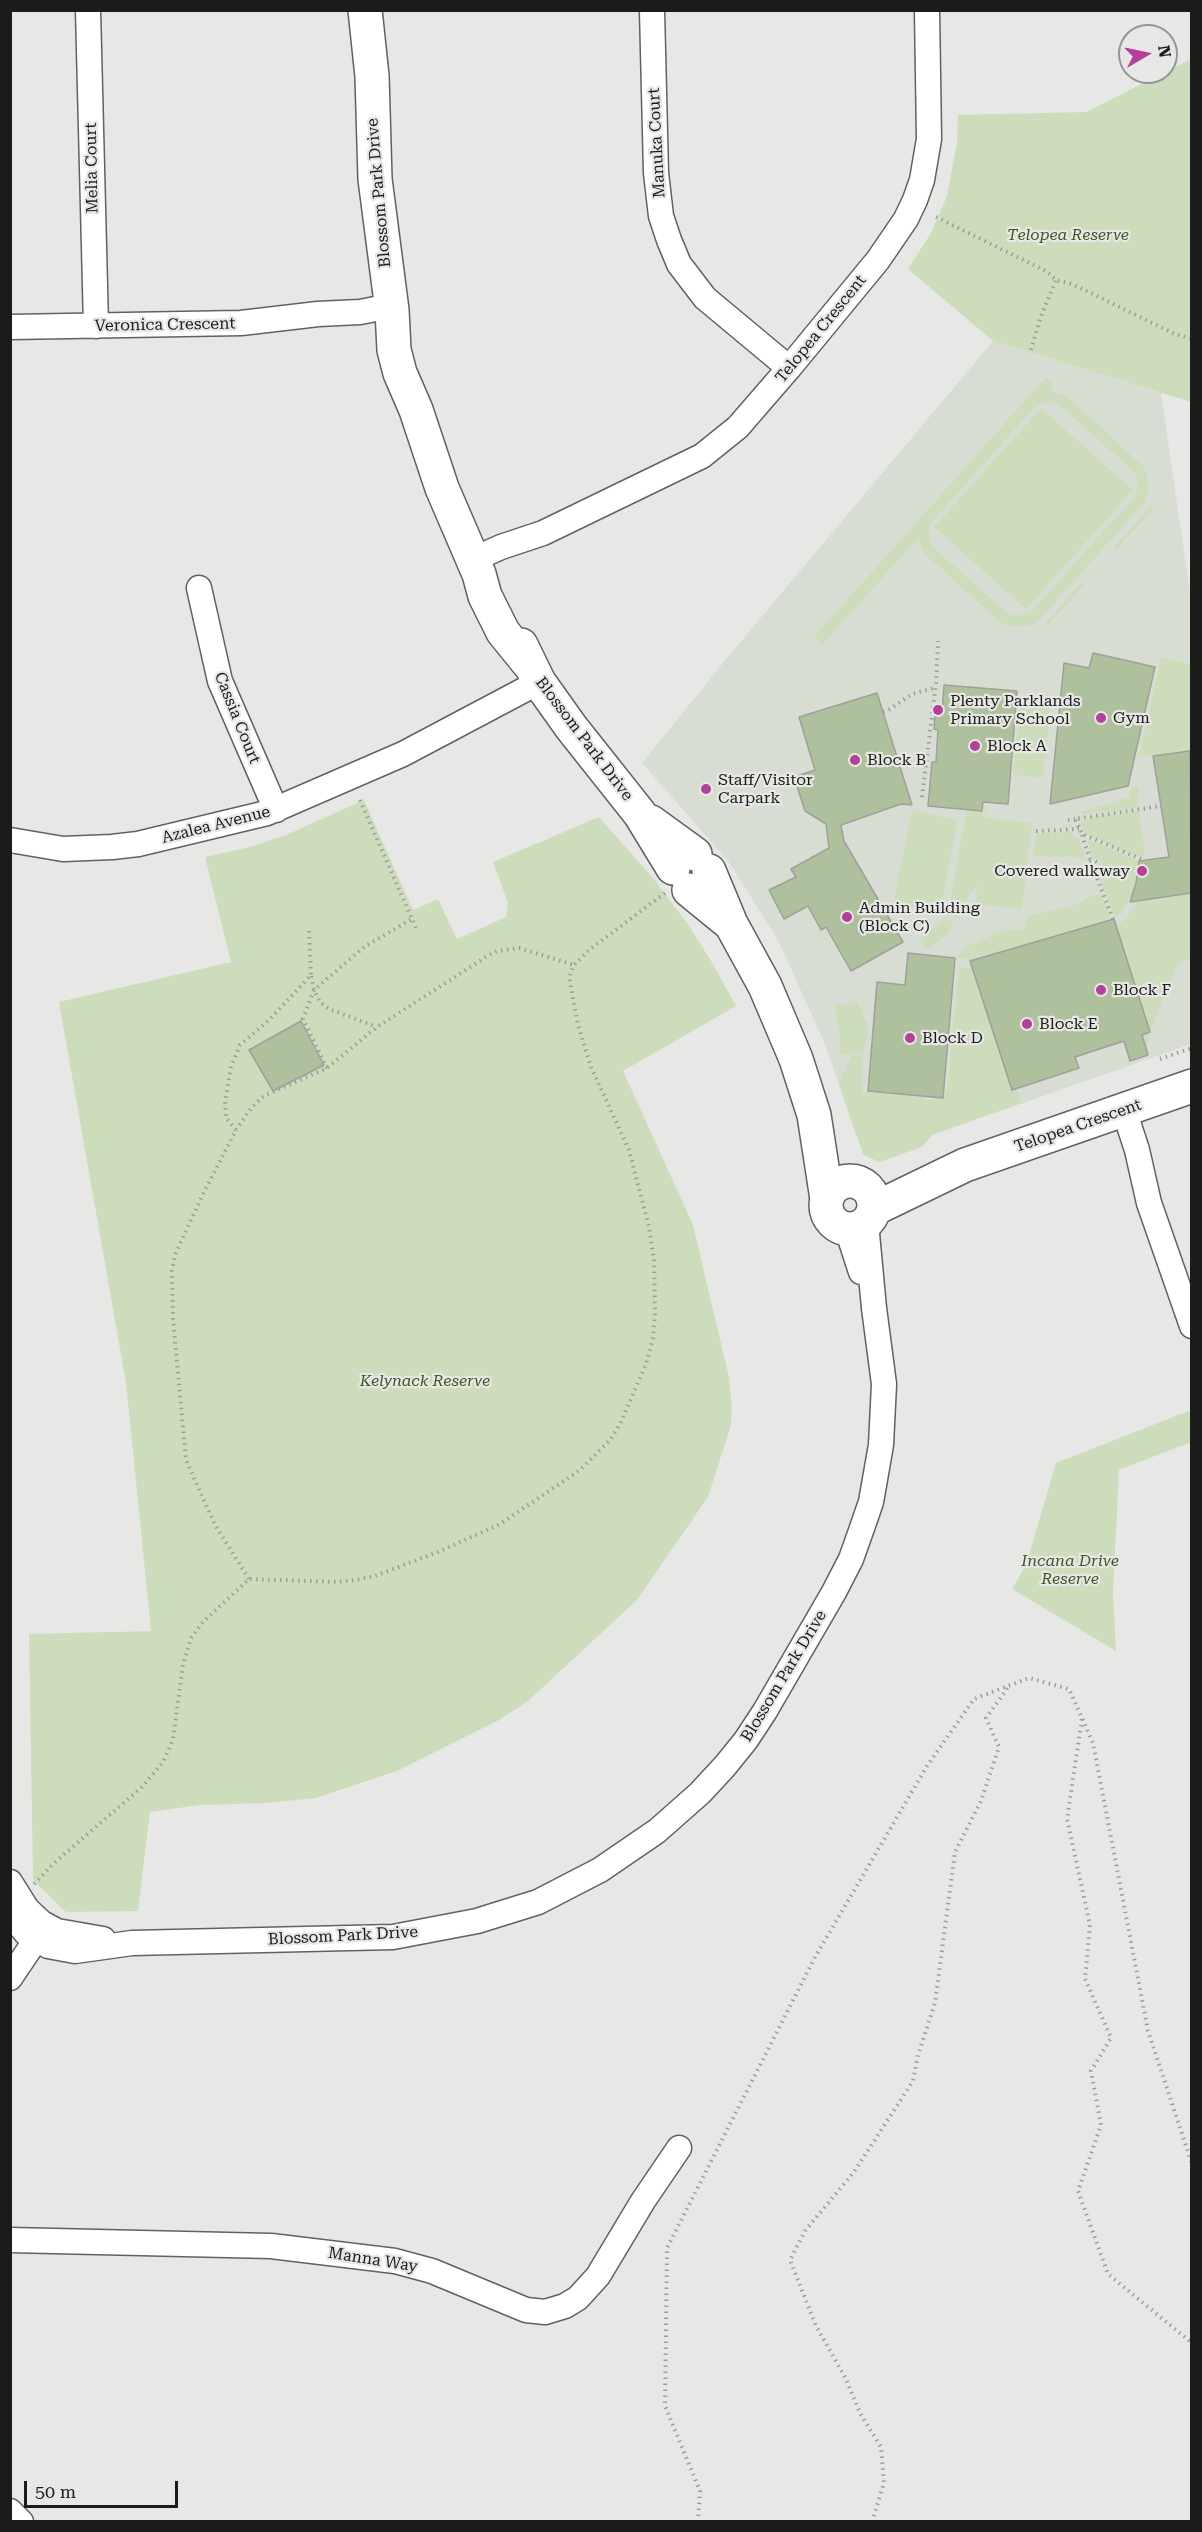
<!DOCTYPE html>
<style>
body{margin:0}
#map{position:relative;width:1202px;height:2532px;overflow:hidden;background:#e7e8e5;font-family:"Roboto Serif",serif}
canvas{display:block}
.frame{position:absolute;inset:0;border:12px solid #1b1c1a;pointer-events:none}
.north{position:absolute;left:1118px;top:24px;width:60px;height:60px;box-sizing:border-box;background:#e7e8e5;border:2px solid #959694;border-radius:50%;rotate:81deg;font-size:16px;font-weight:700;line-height:24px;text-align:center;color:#1b1c1a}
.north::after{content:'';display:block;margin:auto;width:21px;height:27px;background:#b44099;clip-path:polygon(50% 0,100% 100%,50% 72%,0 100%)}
.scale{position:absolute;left:24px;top:2481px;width:154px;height:27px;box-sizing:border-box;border:3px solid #1b1c1a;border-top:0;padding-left:8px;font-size:18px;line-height:21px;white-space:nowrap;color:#1b1c1a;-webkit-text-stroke:4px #e7e8e5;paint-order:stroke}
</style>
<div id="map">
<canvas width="1202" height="2532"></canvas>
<div class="frame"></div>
<div class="north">N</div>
<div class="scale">50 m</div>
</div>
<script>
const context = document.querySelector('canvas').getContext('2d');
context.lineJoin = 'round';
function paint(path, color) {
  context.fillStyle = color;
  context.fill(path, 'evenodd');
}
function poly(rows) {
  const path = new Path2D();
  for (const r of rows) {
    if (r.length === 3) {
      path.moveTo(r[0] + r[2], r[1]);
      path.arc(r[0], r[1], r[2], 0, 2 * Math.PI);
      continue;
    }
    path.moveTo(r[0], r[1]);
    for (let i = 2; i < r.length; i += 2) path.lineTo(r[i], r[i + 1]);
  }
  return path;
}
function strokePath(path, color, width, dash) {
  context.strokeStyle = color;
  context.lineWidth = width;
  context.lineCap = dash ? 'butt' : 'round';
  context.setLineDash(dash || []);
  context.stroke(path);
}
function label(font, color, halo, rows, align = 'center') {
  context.font = font + ' "Roboto Serif",serif';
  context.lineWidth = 4.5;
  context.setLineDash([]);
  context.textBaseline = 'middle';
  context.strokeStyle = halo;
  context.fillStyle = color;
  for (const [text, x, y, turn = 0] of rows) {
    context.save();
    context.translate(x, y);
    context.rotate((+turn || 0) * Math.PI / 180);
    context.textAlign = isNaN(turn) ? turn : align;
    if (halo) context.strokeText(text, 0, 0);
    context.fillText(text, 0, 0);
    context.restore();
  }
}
const built = poly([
 [993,341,1161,393,1192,606,1191,1044,932,1135,922,1147,879,1162,863,1154,824,1042,778,940,728,861,642,763,727,658]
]);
const green = poly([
 [1191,59,1191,402,993,341,908,269,931,233,947,196,957,142,958,115,1086,112],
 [1046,377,1054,385,1050,391,1068,397,1145,468,1149,487,1145,502,1039,620,1031,625,1016,627,1001,623,926,555,918,538,822,645,814,637],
 [1050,402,1064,409,1131,469,1137,476,1138,487,1135,496,1031,612,1016,616,1007,613,934,548,930,542,929,533,930,524,1035,407],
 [1041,408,1133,490,1026,609,934,527],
 [1152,505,1154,508,1116,550,1114,547],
 [1082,582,1085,584,1047,626,1045,624],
 [1161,657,1191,664,1191,762,1189,751,1146,757,1139,755],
 [1021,700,1051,703,1043,778,1013,775],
 [1132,786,1139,787,1138,807,1086,814,1079,812,1129,797],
 [364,800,413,910,438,899,457,939,506,917,508,903,493,862,599,817,653,878,687,923,710,959,736,1006,623,1071,693,1225,729,1377,732,1407,731,1425,708,1497,637,1600,528,1701,499,1720,397,1771,316,1798,267,1803,200,1805,150,1812,138,1911,66,1912,33,1880,29,1634,151,1631,126,1383,59,1002,231,962,205,857,250,847,286,835],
 [912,810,958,820,940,912,893,903],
 [967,810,986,812,985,818,1032,823,1022,909,976,904,977,885,964,903,958,917,947,916],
 [1139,811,1145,856,1140,857,1087,835,1079,823,1091,817],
 [1071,832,1080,840,1086,860,1077,857,1033,856,1036,834],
 [1088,841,1092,841,1139,861,1132,894,1122,913,1115,917,1100,880,1103,865,1098,859,1094,859,1090,854],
 [1191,893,1191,958,1178,963,1148,1037,1148,1055,1142,1035,1150,1032,1116,926,1127,918,1140,896,1158,898],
 [1097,894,1101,895,1104,900,1111,920,971,960,957,958,965,947,1005,930,1025,929,1027,916,1069,907],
 [945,919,954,922,947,936,926,950,919,940],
 [1001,960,977,982,1012,1089,1017,1088,1021,1103,932,1135,922,1147,879,1162,863,1154,839,1084,852,1054,839,1054,840,1032,834,1006,857,1002,869,1027,863,1053,854,1054,863,1058,861,1097,868,1091,923,1096,924,1100,933,1100,947,1091,959,967,972,968],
 [1191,1410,1191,1442,1119,1470,1113,1593,1116,1651,1012,1589,1026,1565,1056,1463]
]);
const building = poly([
 [1093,653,1155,667,1128,786,1050,804,1064,663,1089,668,1093,653],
 [944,685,1017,691,1008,804,983,802,982,811,928,806,932,762,936,762,938,730,934,729,935,713,942,714,944,685],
 [877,693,912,805,901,804,841,825,844,841,903,942,851,971,826,927,821,930,808,906,784,919,769,890,796,877,791,869,829,848,826,824,805,811,794,777,815,770,799,717,877,693],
 [1190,751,1191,893,1130,902,1136,883,1139,861,1169,857,1153,756,1190,751],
 [1114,919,1150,1032,1142,1035,1148,1055,1130,1061,1124,1041,1075,1057,1079,1068,1012,1090,970,961,1114,919],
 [908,953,955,958,943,1098,868,1091,877,982,905,985,908,953],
 [301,1021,324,1065,273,1091,249,1050,301,1021]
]);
const path = poly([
 [936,217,1046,271,1056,280,1072,284,1173,333,1192,339],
 [1031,350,1041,316,1056,280],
 [883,712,890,709,912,694,934,688],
 [922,797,936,683,938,641],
 [360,800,416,928],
 [1068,820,1075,819],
 [1036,831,1079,829],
 [1082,835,1091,862],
 [1141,859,1082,834,1075,819,1161,806],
 [1093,867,6],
 [1095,873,1113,919],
 [309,931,311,975],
 [1160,1059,1192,1048],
 [327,1068,303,1019,314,990,364,947,412,919],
 [236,1130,252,1107,264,1096,327,1068,377,1027,486,957,497,951,519,948,574,965],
 [249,1579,215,1525,186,1460,173,1318,172,1271,175,1255,202,1196,236,1130,226,1118,225,1102,231,1067,240,1045,269,1020,311,975,314,990,320,1002,329,1009,377,1027],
 [1082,1719,1067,1819,1090,1925,1085,1979,1111,2038,1091,2071,1101,2125,1078,2191,1108,2274,1192,2343],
 [34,1884,53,1864,142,1787,163,1762,173,1740,183,1664,191,1638,203,1622,249,1579,338,1582,356,1580,375,1576,438,1552,500,1524,580,1470,610,1440,620,1424,646,1364,653,1338,655,1314,654,1260,649,1227,629,1150,591,1067,578,1025,569,977,574,965,589,950,665,893],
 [698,2522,700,2491,665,2406,667,2248,814,1959,927,1766,974,1699,1029,1678,1069,1689,1093,1743,1148,2031,1192,2164],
 [872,2522,884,2483,881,2447,860,2413,846,2379,816,2326,790,2260,805,2231,854,2172,913,2081,918,2055,935,2003,955,1852,981,1801,999,1747,986,1718,1009,1686]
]);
const street = poly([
 [88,10,96,326],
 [652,10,656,173,661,216,669,240,679,264,705,298,789,368],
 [10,327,241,323,318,314,360,312,391,306],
 [472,560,501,547,543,533,702,456,738,427,789,368,878,260,906,219,915,200,922,180,929,139,927,10],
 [199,588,220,681,276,810],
 [10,840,63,849,112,847,138,844,267,813,403,754,539,682],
 [1124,1110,1137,1150,1149,1203,1192,1326],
 [847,1229,861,1272],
 [10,1882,27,1909,42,1923,57,1931,103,1939],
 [10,1914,26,1933,48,1946,75,1951,132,1943,393,1937,477,1921,538,1902,600,1870,657,1831,700,1793,725,1766,746,1740,765,1711,834,1592,851,1559,862,1528,871,1502,881,1445,884,1384,874,1308,866,1223],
 [10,1978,33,1944,41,1925],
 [10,2240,271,2246,395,2261,432,2271,526,2310,545,2312,565,2306,578,2298,598,2276,643,2201,679,2148],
 [10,2511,21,2522]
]);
const secondary = poly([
 [365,10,372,76,375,179,392,310,394,350,400,373,416,410,442,488,479,574,485,596,503,632,529,664],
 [521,645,539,682,571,727,640,814,673,868],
 [651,822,695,854],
 [709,871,731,924,765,986,796,1059,814,1115,827,1199],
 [689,890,727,921],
 [850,1205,24],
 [874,1209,965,1165,1192,1086]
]);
const markers = [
 [938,710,6,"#b44099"],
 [1101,718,6,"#b44099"],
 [975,746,6,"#b44099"],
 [855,760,6,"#b44099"],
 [706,789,6,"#b44099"],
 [1142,871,6,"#b44099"],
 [847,917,6,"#b44099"],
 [1101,990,6,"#b44099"],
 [1027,1024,6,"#b44099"],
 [910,1038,6,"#b44099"]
];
const streetNames = [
 ["Manuka Court",657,143,-93],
 ["Melia Court",92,168,-91],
 ["Blossom Park Drive",379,193,-95],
 ["Veronica Crescent",165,325,-1],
 ["Telopea Crescent",821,329,-51],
 ["Cassia Court",237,718,68],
 ["Blossom Park Drive",584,739,53],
 ["Azalea Avenue",216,825,-14],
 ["Telopea Crescent",1078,1126,-19],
 ["Blossom Park Drive",784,1676,-59],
 ["Blossom Park Drive",343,1936,-3],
 ["Manna Way",373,2260,9]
];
const parkNames = [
 ["Telopea Reserve",1068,235],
 ["Kelynack Reserve",425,1381],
 ["Incana Drive",1070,1561],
 ["Reserve",1070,1579]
];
const poiNames = [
 ["Plenty Parklands",950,701],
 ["Primary School",950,719],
 ["Gym",1113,718],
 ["Block A",987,746],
 ["Block B",867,760],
 ["Staff/Visitor",718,780],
 ["Carpark",718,798],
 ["Covered walkway",1130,871,"right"],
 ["Admin Building",859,908],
 ["(Block C)",859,926],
 ["Block F",1113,990],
 ["Block E",1039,1024],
 ["Block D",922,1038]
];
paint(built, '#d8ddd3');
paint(green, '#cdddbb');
paint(building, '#afc09c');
strokePath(building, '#9ea09c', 1.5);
strokePath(street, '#60625f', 27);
strokePath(secondary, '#60625f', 36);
strokePath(path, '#9d9e9b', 4, [1.5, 4.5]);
strokePath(street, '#fff', 24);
strokePath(secondary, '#fff', 33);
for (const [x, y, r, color] of markers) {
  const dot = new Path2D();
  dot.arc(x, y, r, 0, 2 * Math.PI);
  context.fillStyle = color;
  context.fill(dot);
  strokePath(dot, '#e7e8e5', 2);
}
label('16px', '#1b1c1a', '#e7e8e5', streetNames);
label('italic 16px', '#3f551f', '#e7e8e5', parkNames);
label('16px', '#1b1c1a', '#e7e8e5', poiNames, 'left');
</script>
